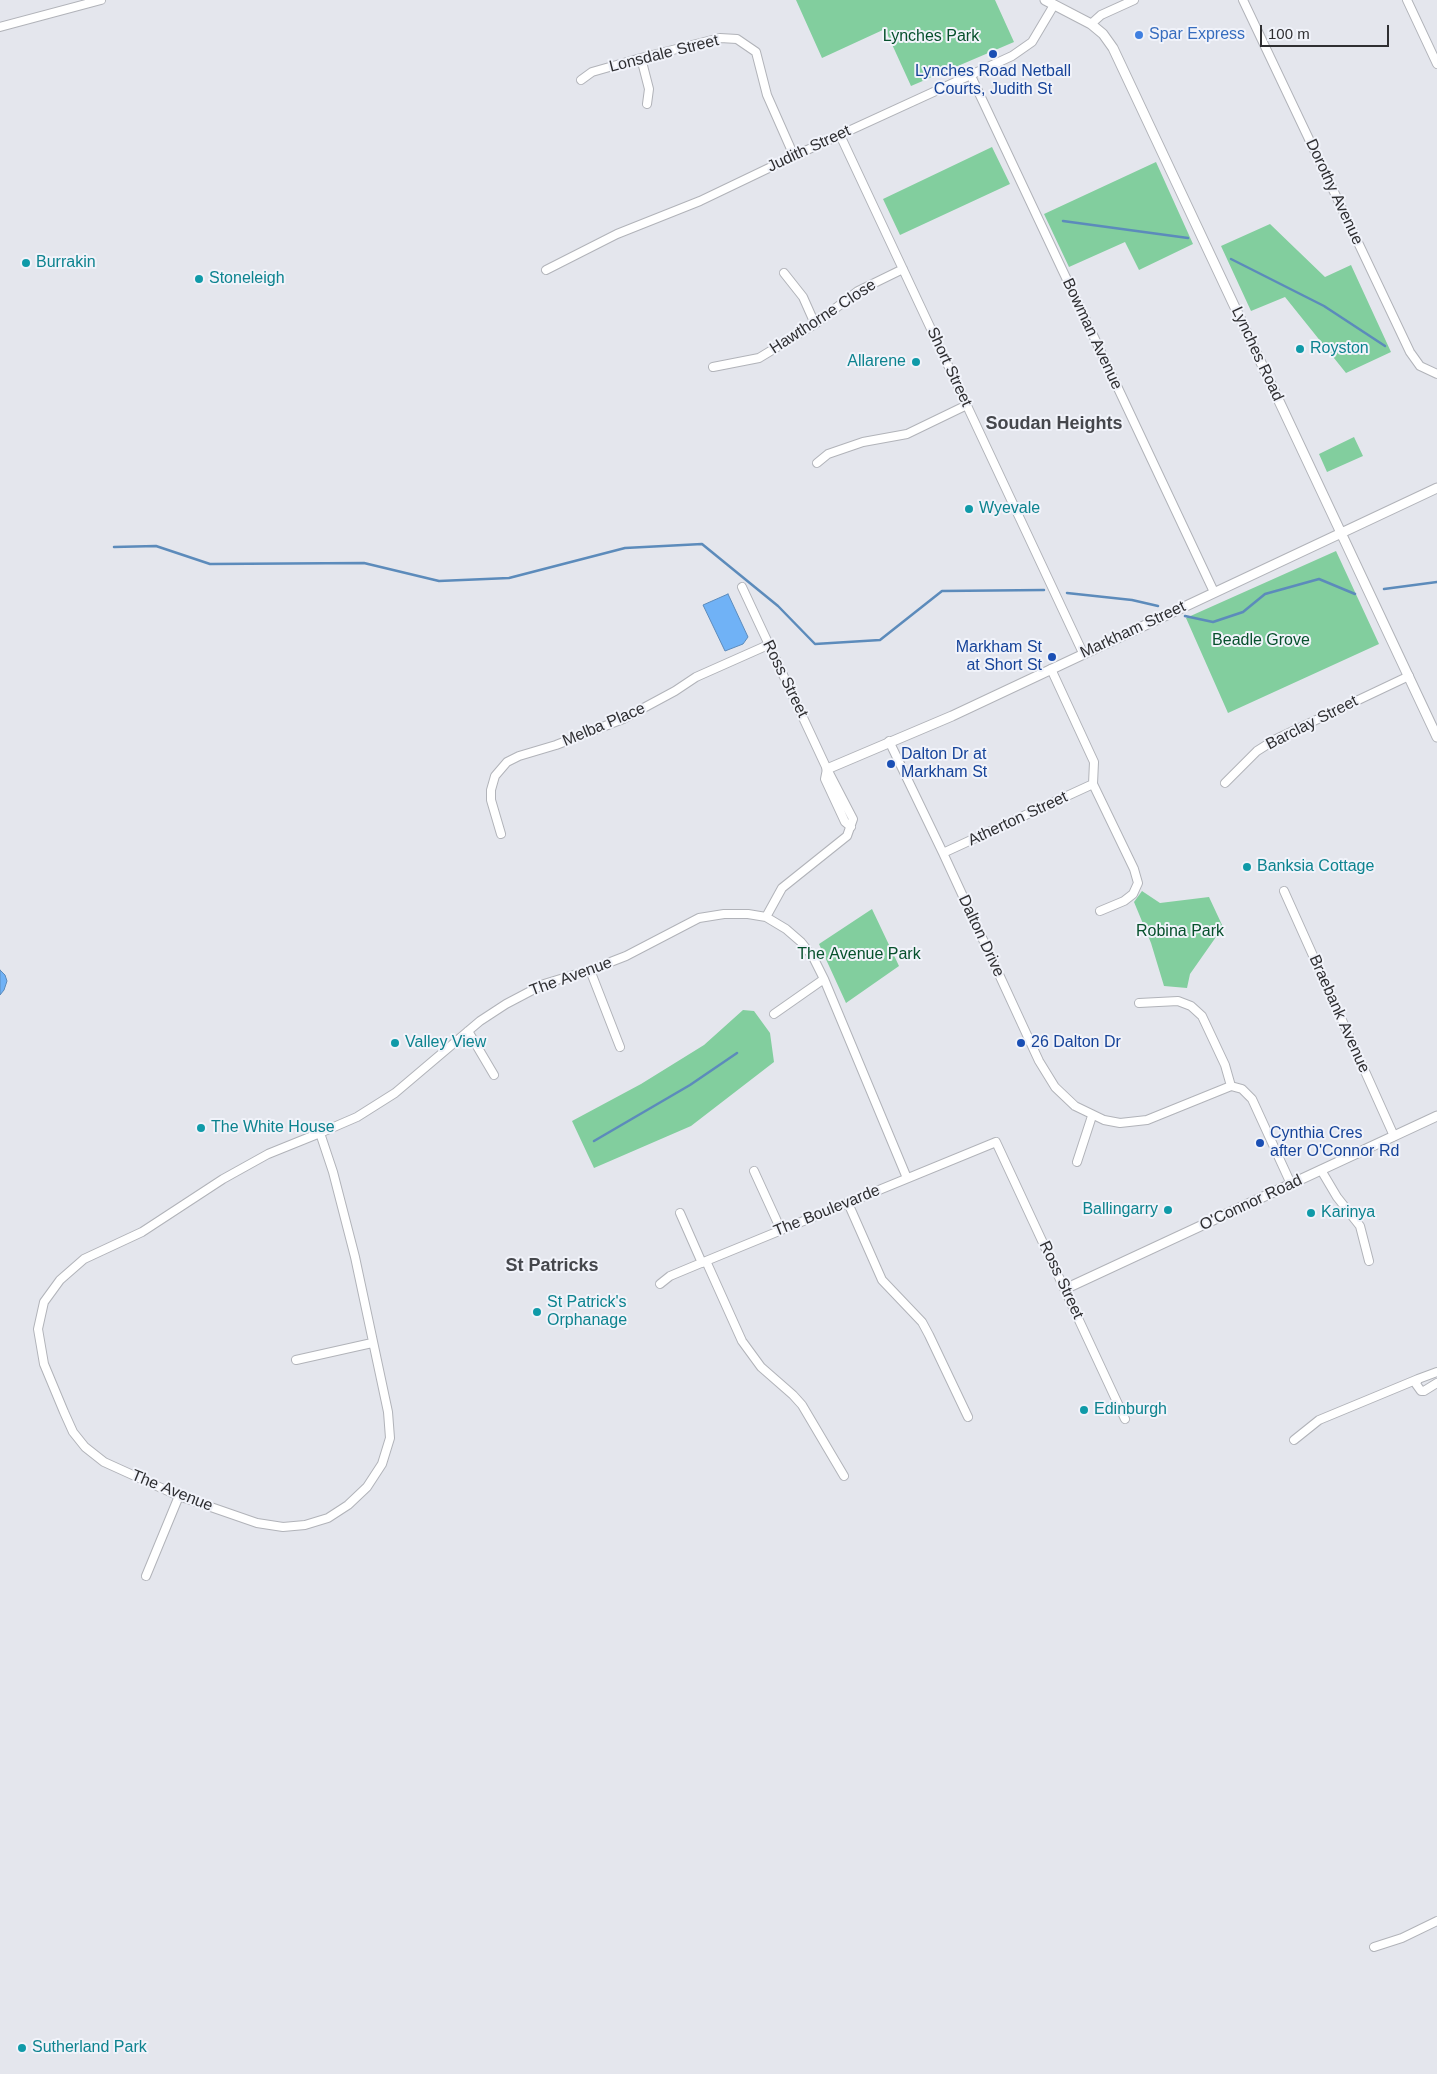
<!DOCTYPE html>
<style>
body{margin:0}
#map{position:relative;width:1437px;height:2074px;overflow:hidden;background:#e4e6ed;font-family:Arial,sans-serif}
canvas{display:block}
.scale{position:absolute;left:1260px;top:25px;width:129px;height:22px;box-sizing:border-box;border:2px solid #2f2f32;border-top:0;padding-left:6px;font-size:15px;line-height:18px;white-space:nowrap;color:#2f2f32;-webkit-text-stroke:4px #f1f3fa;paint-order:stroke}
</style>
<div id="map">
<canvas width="1437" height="2074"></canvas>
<div class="scale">100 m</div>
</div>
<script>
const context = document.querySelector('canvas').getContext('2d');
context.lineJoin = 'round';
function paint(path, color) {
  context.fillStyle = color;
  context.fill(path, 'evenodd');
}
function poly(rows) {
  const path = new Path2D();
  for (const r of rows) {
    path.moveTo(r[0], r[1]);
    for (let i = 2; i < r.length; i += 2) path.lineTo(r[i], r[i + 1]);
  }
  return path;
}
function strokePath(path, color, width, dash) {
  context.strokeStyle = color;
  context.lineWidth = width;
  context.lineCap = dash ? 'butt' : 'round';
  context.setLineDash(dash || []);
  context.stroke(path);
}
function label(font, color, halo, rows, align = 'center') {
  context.font = font + ' Arial,sans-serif';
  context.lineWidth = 4;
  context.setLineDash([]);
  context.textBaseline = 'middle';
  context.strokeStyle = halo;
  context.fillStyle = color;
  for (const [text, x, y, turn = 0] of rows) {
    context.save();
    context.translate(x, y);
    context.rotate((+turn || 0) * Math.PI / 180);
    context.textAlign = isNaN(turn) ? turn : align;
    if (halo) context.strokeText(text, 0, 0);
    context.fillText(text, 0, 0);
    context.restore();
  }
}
const green = poly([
 [796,0,995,0,1014,42,911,86,885,29,822,58],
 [992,147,1010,184,900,235,883,199],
 [1156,162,1193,244,1139,270,1125,242,1069,267,1044,214],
 [1270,224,1325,277,1351,265,1391,352,1346,373,1285,297,1251,311,1221,246],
 [1354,437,1363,456,1327,472,1319,454],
 [1336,551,1379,644,1228,713,1186,618],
 [1142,891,1160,903,1209,897,1223,927,1190,974,1187,988,1164,986,1151,943,1134,902],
 [872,909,899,966,846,1003,819,944],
 [743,1010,754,1011,770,1033,774,1062,691,1126,594,1168,572,1121,641,1084,704,1045]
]);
const water = poly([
 [728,594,748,637,743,644,725,651,703,605,728,594],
 [0,970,5,975,7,981,4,990,0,995,0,970]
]);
const stream = poly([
 [1063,221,1188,238],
 [1231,259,1324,306,1385,346],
 [114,547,156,546,210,564,364,563,439,581,509,578,625,548,702,544,778,606,815,644,880,640,942,591,1044,590],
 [1384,589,1437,582],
 [1067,593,1132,600,1158,606],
 [1185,616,1213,622,1243,612,1265,594,1319,579,1355,594],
 [594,1141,690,1085,737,1053]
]);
const minor = poly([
 [1243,0,1410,352,1420,366,1437,374],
 [1407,0,1437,64],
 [1091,24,1101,15,1134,0],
 [0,27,101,0],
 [641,58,649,89,647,104],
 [971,76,1214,592],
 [581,80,592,72,641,58,720,38,737,39,756,52,767,95,794,156],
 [840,135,1083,653],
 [546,270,617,234,700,201,794,156,1012,56,1032,42,1054,5],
 [784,273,803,297,815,324],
 [713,367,759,358,815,324,858,291,903,269],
 [817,463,828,454,863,442,907,434,967,405],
 [742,587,827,769,853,819,847,836,782,888,766,917],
 [1051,669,1094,762,1093,784,1134,869,1138,883,1133,894,1124,901,1100,911],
 [889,741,943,853,1039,1061,1055,1087,1075,1106,1104,1120,1120,1123,1147,1120,1231,1086],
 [827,769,825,779,845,822,851,827],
 [1225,783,1257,751,1276,739,1409,676],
 [501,834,491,800,491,790,495,776,507,762,519,756,556,745,623,719,675,691,696,677,768,645],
 [943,853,1093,784],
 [1284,891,1394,1136],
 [590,970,620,1047],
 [1139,1003,1178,1001,1191,1006,1202,1016,1225,1065,1231,1086],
 [774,1014,824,979],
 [468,1031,494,1075],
 [1231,1086,1242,1089,1252,1099,1291,1184],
 [320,1133,333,1172,355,1257,388,1412,390,1438,382,1464,367,1487,348,1505,328,1518,305,1525,283,1527,257,1523,179,1496,104,1462,85,1447,73,1432,64,1412,44,1364,38,1329,44,1302,60,1280,84,1259,142,1232,223,1179,268,1154,320,1133],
 [320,1133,357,1117,395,1093,480,1021,506,1004,544,984,590,970,626,956,699,918,724,914,748,914,766,917,786,929,801,942,813,957,824,979,907,1178],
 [1077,1162,1092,1116],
 [1321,1170,1337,1197,1360,1226,1369,1261],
 [754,1171,781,1230],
 [848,1203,882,1280,922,1322,929,1335,968,1417],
 [680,1213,702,1263],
 [706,1261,742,1341,761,1367,793,1395,802,1405,844,1476],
 [660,1284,670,1276,706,1261,996,1142,1125,1419],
 [296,1360,372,1343],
 [1437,1372,1418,1379,1416,1384,1421,1391,1424,1391,1437,1383],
 [1294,1440,1319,1420,1418,1379],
 [146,1576,179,1496],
 [1374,1947,1402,1938,1437,1921]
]);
const tertiary = poly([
 [1045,0,1091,24,1103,34,1113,48,1437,737],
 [827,769,952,716,1437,488],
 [1065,1289,1437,1116]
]);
const markers = [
 [1139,35,5,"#3f7fe0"],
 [993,54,5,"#1a4fb4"],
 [26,263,5,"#0f9aa8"],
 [199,279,5,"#0f9aa8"],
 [1300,349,5,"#0f9aa8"],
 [916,362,5,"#0f9aa8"],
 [969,509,5,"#0f9aa8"],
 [1052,657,5,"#1a4fb4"],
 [891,764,5,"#1a4fb4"],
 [1247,867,5,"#0f9aa8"],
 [395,1043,5,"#0f9aa8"],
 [1021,1043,5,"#1a4fb4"],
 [201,1128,5,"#0f9aa8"],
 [1260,1143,5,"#1a4fb4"],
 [1168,1210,5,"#0f9aa8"],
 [1311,1213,5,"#0f9aa8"],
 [537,1312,5,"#0f9aa8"],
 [1084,1410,5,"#0f9aa8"],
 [22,2048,5,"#0f9aa8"]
];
const shopNames = [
 ["Spar Express",1149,35]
];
const parkNames = [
 ["Lynches Park",931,37],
 ["Beadle Grove",1261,641],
 ["Robina Park",1180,932],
 ["The Avenue Park",859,955]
];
const streetNames = [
 ["Lonsdale Street",664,54,-14],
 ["Judith Street",809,149,-25],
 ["Dorothy Avenue",1334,192,65],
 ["Hawthorne Close",823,317,-33],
 ["Bowman Avenue",1092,334,65],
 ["Lynches Road",1257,354,65],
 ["Short Street",949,367,65],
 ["Markham Street",1133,630,-25],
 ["Ross Street",785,679,64],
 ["Barclay Street",1312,723,-27],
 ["Melba Place",604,725,-23],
 ["Atherton Street",1018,819,-25],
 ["Dalton Drive",981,936,65],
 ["The Avenue",571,977,-20],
 ["Braebank Avenue",1339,1014,66],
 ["O'Connor Road",1251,1203,-25],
 ["The Boulevarde",827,1211,-22],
 ["Ross Street",1061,1280,65],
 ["The Avenue",172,1491,22]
];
const transitNames = [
 ["Lynches Road Netball",993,72,"center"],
 ["Courts, Judith St",993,90,"center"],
 ["Markham St",1042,648,"right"],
 ["at Short St",1042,666,"right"],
 ["Dalton Dr at",901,755],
 ["Markham St",901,773],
 ["26 Dalton Dr",1031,1043],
 ["Cynthia Cres",1270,1134],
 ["after O'Connor Rd",1270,1152]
];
const cultureNames = [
 ["Burrakin",36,263],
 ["Stoneleigh",209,279],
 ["Royston",1310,349],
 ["Allarene",906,362,"right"],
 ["Wyevale",979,509],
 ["Banksia Cottage",1257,867],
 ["Valley View",405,1043],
 ["The White House",211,1128],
 ["Ballingarry",1158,1210,"right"],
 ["Karinya",1321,1213],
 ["St Patrick's",547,1303],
 ["Orphanage",547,1321],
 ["Edinburgh",1094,1410],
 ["Sutherland Park",32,2048]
];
const neighbourhoodNames = [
 ["Soudan Heights",1054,424],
 ["St Patricks",552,1266]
];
paint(green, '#82ce9e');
paint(water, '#70b2f6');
strokePath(water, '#5c8bbb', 1);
strokePath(stream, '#5c8bbb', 2.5);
strokePath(minor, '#b1b3b9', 10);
strokePath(tertiary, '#b1b3b9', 11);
strokePath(minor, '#fff', 8);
strokePath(tertiary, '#fff', 9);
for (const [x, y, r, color] of markers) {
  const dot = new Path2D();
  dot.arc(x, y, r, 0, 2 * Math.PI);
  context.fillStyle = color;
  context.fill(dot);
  strokePath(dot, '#f1f3fa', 2);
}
label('16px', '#366cbe', '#f1f3fa', shopNames, 'left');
label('16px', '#06502c', '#f1f3fa', parkNames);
label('16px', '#2f2f32', '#f1f3fa', streetNames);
label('16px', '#164399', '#f1f3fa', transitNames, 'left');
label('16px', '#0d838f', '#f1f3fa', cultureNames, 'left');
label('bold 18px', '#45474c', '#f1f3fa', neighbourhoodNames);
</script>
